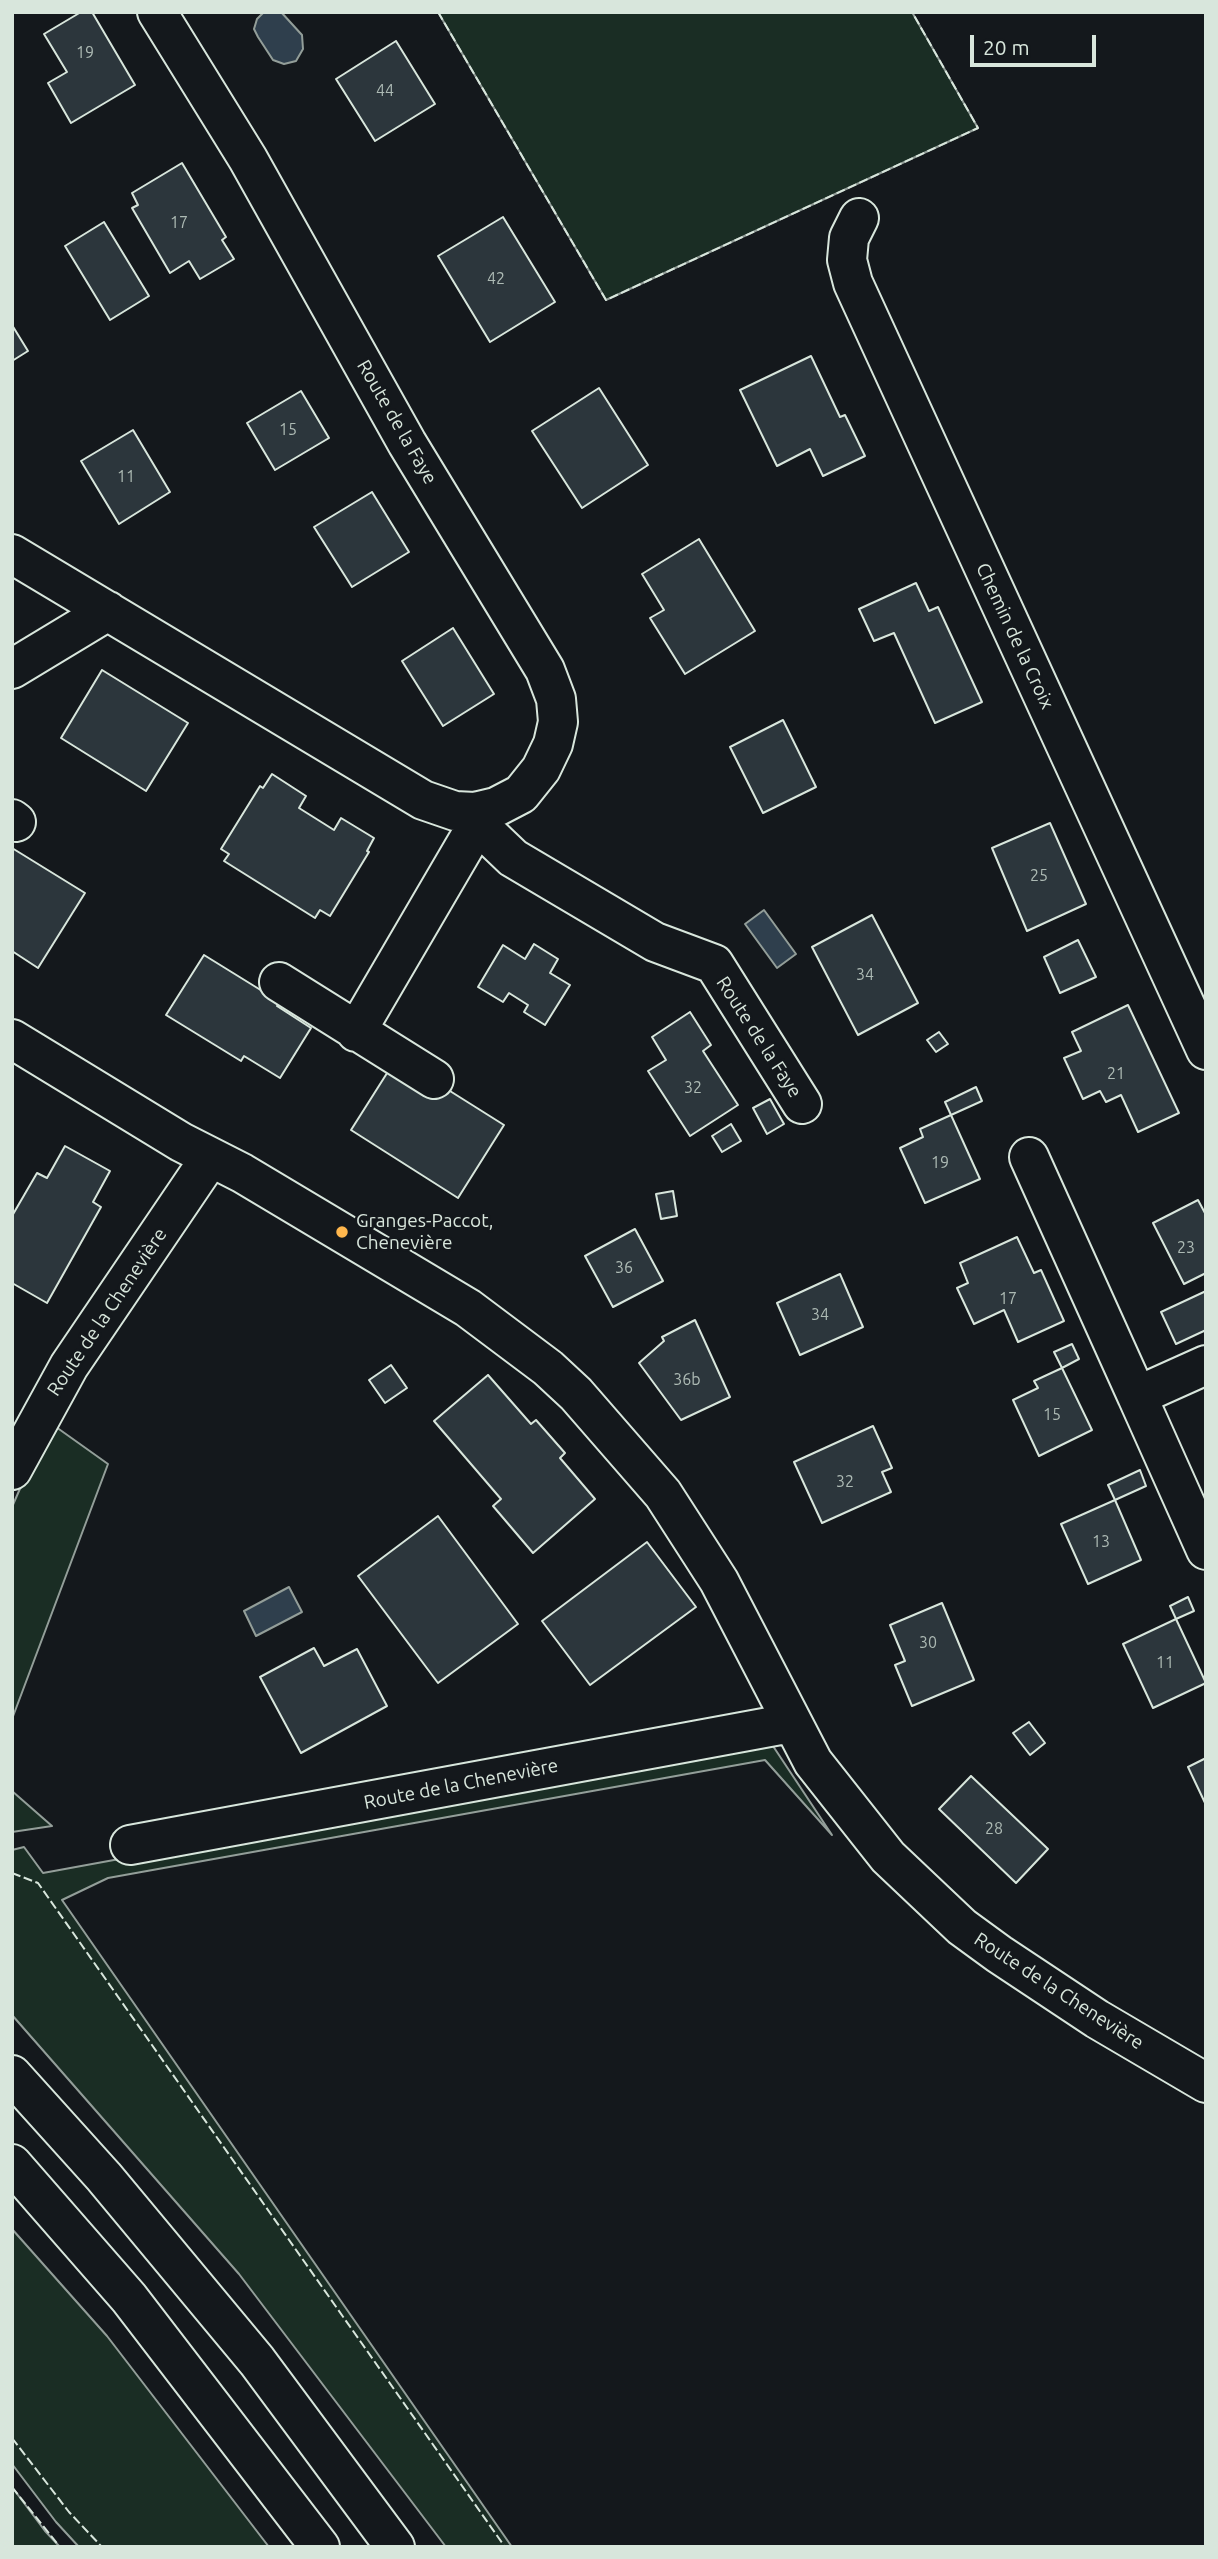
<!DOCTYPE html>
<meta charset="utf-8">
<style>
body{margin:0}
#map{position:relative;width:1218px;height:2559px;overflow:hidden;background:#14181c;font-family:Ubuntu,sans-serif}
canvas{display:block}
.frame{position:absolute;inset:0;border:14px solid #d8e6dc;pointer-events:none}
.scale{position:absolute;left:970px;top:35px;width:126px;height:32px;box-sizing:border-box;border:4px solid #d8e6dc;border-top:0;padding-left:9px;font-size:21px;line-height:24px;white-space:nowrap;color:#d8e6dc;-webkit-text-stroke:5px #14181c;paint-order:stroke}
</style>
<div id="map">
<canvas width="1218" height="2559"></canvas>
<div class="frame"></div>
<div class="scale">20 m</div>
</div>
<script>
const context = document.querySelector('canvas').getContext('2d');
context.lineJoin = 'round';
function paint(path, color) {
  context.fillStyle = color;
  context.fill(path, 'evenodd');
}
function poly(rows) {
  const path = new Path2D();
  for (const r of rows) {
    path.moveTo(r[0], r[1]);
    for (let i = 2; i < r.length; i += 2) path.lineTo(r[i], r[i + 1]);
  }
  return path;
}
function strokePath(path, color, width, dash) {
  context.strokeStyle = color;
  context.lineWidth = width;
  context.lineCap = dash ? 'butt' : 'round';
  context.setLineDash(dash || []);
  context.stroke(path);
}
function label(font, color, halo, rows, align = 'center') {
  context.font = font + ' Ubuntu,sans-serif';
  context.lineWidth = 5;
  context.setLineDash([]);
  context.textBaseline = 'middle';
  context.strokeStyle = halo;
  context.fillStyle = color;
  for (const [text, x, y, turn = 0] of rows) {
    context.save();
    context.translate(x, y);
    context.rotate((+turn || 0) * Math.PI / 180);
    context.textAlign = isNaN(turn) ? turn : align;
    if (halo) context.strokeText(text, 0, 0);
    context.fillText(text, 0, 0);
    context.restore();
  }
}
const green = poly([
 [438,12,912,12,978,128,606,300,438,12],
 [49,1422,108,1464,12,1719,12,1507,49,1422],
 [769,1740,832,1835,765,1760,108,1878,62,1900,512,2547,446,2547,239,2274,12,2015,12,1850,24,1847,43,1873,769,1740],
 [12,1791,52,1826,12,1832,12,1791],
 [12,2229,107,2336,269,2547,79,2547,56,2522,12,2464,12,2229],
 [12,2487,45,2531,60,2547,12,2547,12,2487]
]);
const water = poly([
 [264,12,281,12,302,35,303,49,296,61,284,64,273,60,258,37,254,29,257,19,264,12],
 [764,910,796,954,777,968,745,924,764,910],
 [289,1587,302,1612,256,1636,244,1611,289,1587]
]);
const building = poly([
 [81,12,92,12,135,85,71,123,48,83,67,72,44,34,81,12],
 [396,41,435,104,375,141,336,79,396,41],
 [182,163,226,237,222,240,234,259,200,279,189,261,170,273,132,208,138,205,132,193,182,163],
 [503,217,555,302,490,342,438,256,503,217],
 [104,222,149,296,110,320,65,246,104,222],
 [12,325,28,351,12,361,12,325],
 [811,356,840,417,845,415,865,456,823,476,810,449,777,466,740,390,811,356],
 [599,388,648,465,582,508,532,431,599,388],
 [301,391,329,438,275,470,247,423,301,391],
 [133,430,170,492,119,524,81,461,133,430],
 [372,492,409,552,352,587,314,527,372,492],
 [699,539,755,631,685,674,650,618,664,610,642,574,699,539],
 [916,583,929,611,938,607,982,702,935,723,894,633,874,641,859,609,916,583],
 [453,628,494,694,443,726,402,661,453,628],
 [102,670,188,723,146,791,61,738,102,670],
 [783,720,816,787,763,813,730,747,783,720],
 [272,774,306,796,299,808,334,830,341,818,374,838,367,851,369,852,330,916,320,910,315,918,224,861,229,854,221,849,260,786,263,788,272,774],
 [1050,823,1086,904,1027,931,992,848,1050,823],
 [12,848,85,893,38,968,12,951,12,848],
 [872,915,918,1003,858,1035,812,947,872,915],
 [1078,940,1096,977,1060,993,1044,957,1078,940],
 [534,944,558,959,550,973,570,985,545,1025,524,1012,528,1005,509,993,503,1002,478,987,503,945,525,959,534,944],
 [204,955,280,1002,277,1006,311,1028,280,1078,244,1056,241,1061,166,1015,204,955],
 [1128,1005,1179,1113,1138,1132,1121,1095,1106,1102,1100,1091,1083,1099,1064,1058,1081,1051,1072,1032,1128,1005],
 [690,1012,711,1045,703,1051,738,1105,690,1136,648,1071,666,1060,652,1037,690,1012],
 [939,1032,948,1044,936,1052,927,1040,939,1032],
 [389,1070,434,1098,442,1086,504,1125,458,1198,351,1130,389,1070],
 [976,1087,982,1101,951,1115,945,1102,976,1087],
 [770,1099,784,1124,767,1134,753,1108,770,1099],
 [951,1115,980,1179,925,1203,900,1148,923,1137,920,1129,951,1115],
 [731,1124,741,1141,722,1152,712,1136,731,1124],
 [65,1146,110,1171,93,1202,101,1207,47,1303,12,1283,12,1216,37,1173,47,1178,65,1146],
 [673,1191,677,1216,661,1219,656,1194,673,1191],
 [1198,1200,1206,1215,1206,1273,1184,1284,1153,1223,1198,1200],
 [635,1229,663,1281,613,1307,585,1256,635,1229],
 [1017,1237,1034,1273,1041,1270,1064,1321,1018,1342,1004,1310,974,1324,957,1288,968,1283,960,1263,1017,1237],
 [840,1274,863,1327,800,1355,777,1303,840,1274],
 [1206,1291,1206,1330,1176,1344,1161,1312,1206,1291],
 [695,1320,730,1397,681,1420,639,1363,664,1341,662,1337,695,1320],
 [1072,1344,1079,1359,1062,1368,1054,1352,1072,1344],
 [391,1365,407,1388,385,1403,369,1380,391,1365],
 [1062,1368,1092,1430,1039,1456,1013,1400,1038,1388,1034,1381,1062,1368],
 [488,1375,531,1424,536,1420,565,1453,560,1458,595,1499,533,1553,493,1506,501,1499,434,1421,488,1375],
 [873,1426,892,1468,882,1472,891,1492,822,1523,794,1462,873,1426],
 [1140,1470,1146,1486,1115,1500,1108,1485,1140,1470],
 [1115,1500,1141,1560,1088,1584,1061,1524,1115,1500],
 [438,1516,518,1624,438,1683,358,1576,438,1516],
 [647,1542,696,1607,590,1685,542,1621,647,1542],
 [1188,1597,1194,1611,1176,1619,1170,1606,1188,1597],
 [942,1603,974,1680,912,1706,895,1665,905,1661,890,1625,942,1603],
 [1176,1619,1206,1683,1153,1708,1123,1644,1176,1619],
 [314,1648,324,1666,357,1649,387,1706,301,1753,260,1677,314,1648],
 [1029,1722,1045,1743,1030,1755,1013,1733,1029,1722],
 [1206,1758,1206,1805,1188,1767,1206,1758],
 [971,1776,1048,1849,1016,1883,939,1809,971,1776]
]);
const minor = poly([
 [859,218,849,238,847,260,853,283,1206,1050],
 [12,554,423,800,455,811,475,812,496,807,521,794,541,769,553,744,558,722,556,699,545,670,407,443,248,159,157,12],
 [12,669,108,611],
 [475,812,490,836,513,858,655,942,714,964,802,1104],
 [12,819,16,822],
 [279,982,434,1079],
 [356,1032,470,837,475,812],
 [12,1039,181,1142,242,1173,468,1308,548,1368,576,1394,663,1494,719,1581,813,1762,888,1857,962,1927,999,1954,1097,2019,1206,2083],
 [1029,1157,1137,1396,1206,1365],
 [1137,1396,1206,1550],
 [12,1470,69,1366,210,1158],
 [130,1845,791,1723]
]);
const highway = poly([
 [12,2075,104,2177,257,2361,395,2547],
 [12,2164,129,2298,320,2547]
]);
const fence = poly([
 [438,12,606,300,978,128,912,12],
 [12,1873,38,1883,505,2547],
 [12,2438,69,2512,102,2547],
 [12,2487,60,2547]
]);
const markers = [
 [342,1232,7,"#ffb74d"]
];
const numberNames = [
 ["19",85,53],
 ["44",385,91],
 ["17",179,223],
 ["42",496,279],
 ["15",288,430],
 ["11",126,477],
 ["25",1039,876],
 ["34",865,975],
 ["21",1116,1074],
 ["32",693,1088],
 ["19",940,1163],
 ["23",1186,1248],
 ["36",624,1268],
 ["17",1008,1299],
 ["34",820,1315],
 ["36b",687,1380],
 ["15",1052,1415],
 ["32",845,1482],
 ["13",1101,1542],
 ["30",928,1643],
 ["11",1165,1663],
 ["28",994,1829]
];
const streetNames = [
 ["Route de la Faye",397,422,60],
 ["Chemin de la Croix",1015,636,65],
 ["Route de la Faye",759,1037,57],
 ["Route de la Chenevière",107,1312,-56],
 ["Route de la Chenevière",461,1784,-11],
 ["Route de la Chenevière",1059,1991,33]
];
const poiNames = [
 ["Granges-Paccot,",356,1221],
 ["Chenevière",356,1243]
];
paint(green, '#1a2d24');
strokePath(green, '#939e99', 2);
paint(water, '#2f3f4d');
strokePath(water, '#939e99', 2);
paint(building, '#2c363c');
strokePath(building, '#d8e6dc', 2);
strokePath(minor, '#d8e6dc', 42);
strokePath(highway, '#d8e6dc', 42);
strokePath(minor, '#14181c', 38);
strokePath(highway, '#14181c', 38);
strokePath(fence, '#d8e6dc', 2, [9, 3.5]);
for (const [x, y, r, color] of markers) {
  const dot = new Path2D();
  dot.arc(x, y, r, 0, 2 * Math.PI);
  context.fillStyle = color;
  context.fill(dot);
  strokePath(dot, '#14181c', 2.5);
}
label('16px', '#adbab4', null, numberNames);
label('19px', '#d8e6dc', '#14181c', streetNames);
label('19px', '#d8e6dc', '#14181c', poiNames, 'left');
</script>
